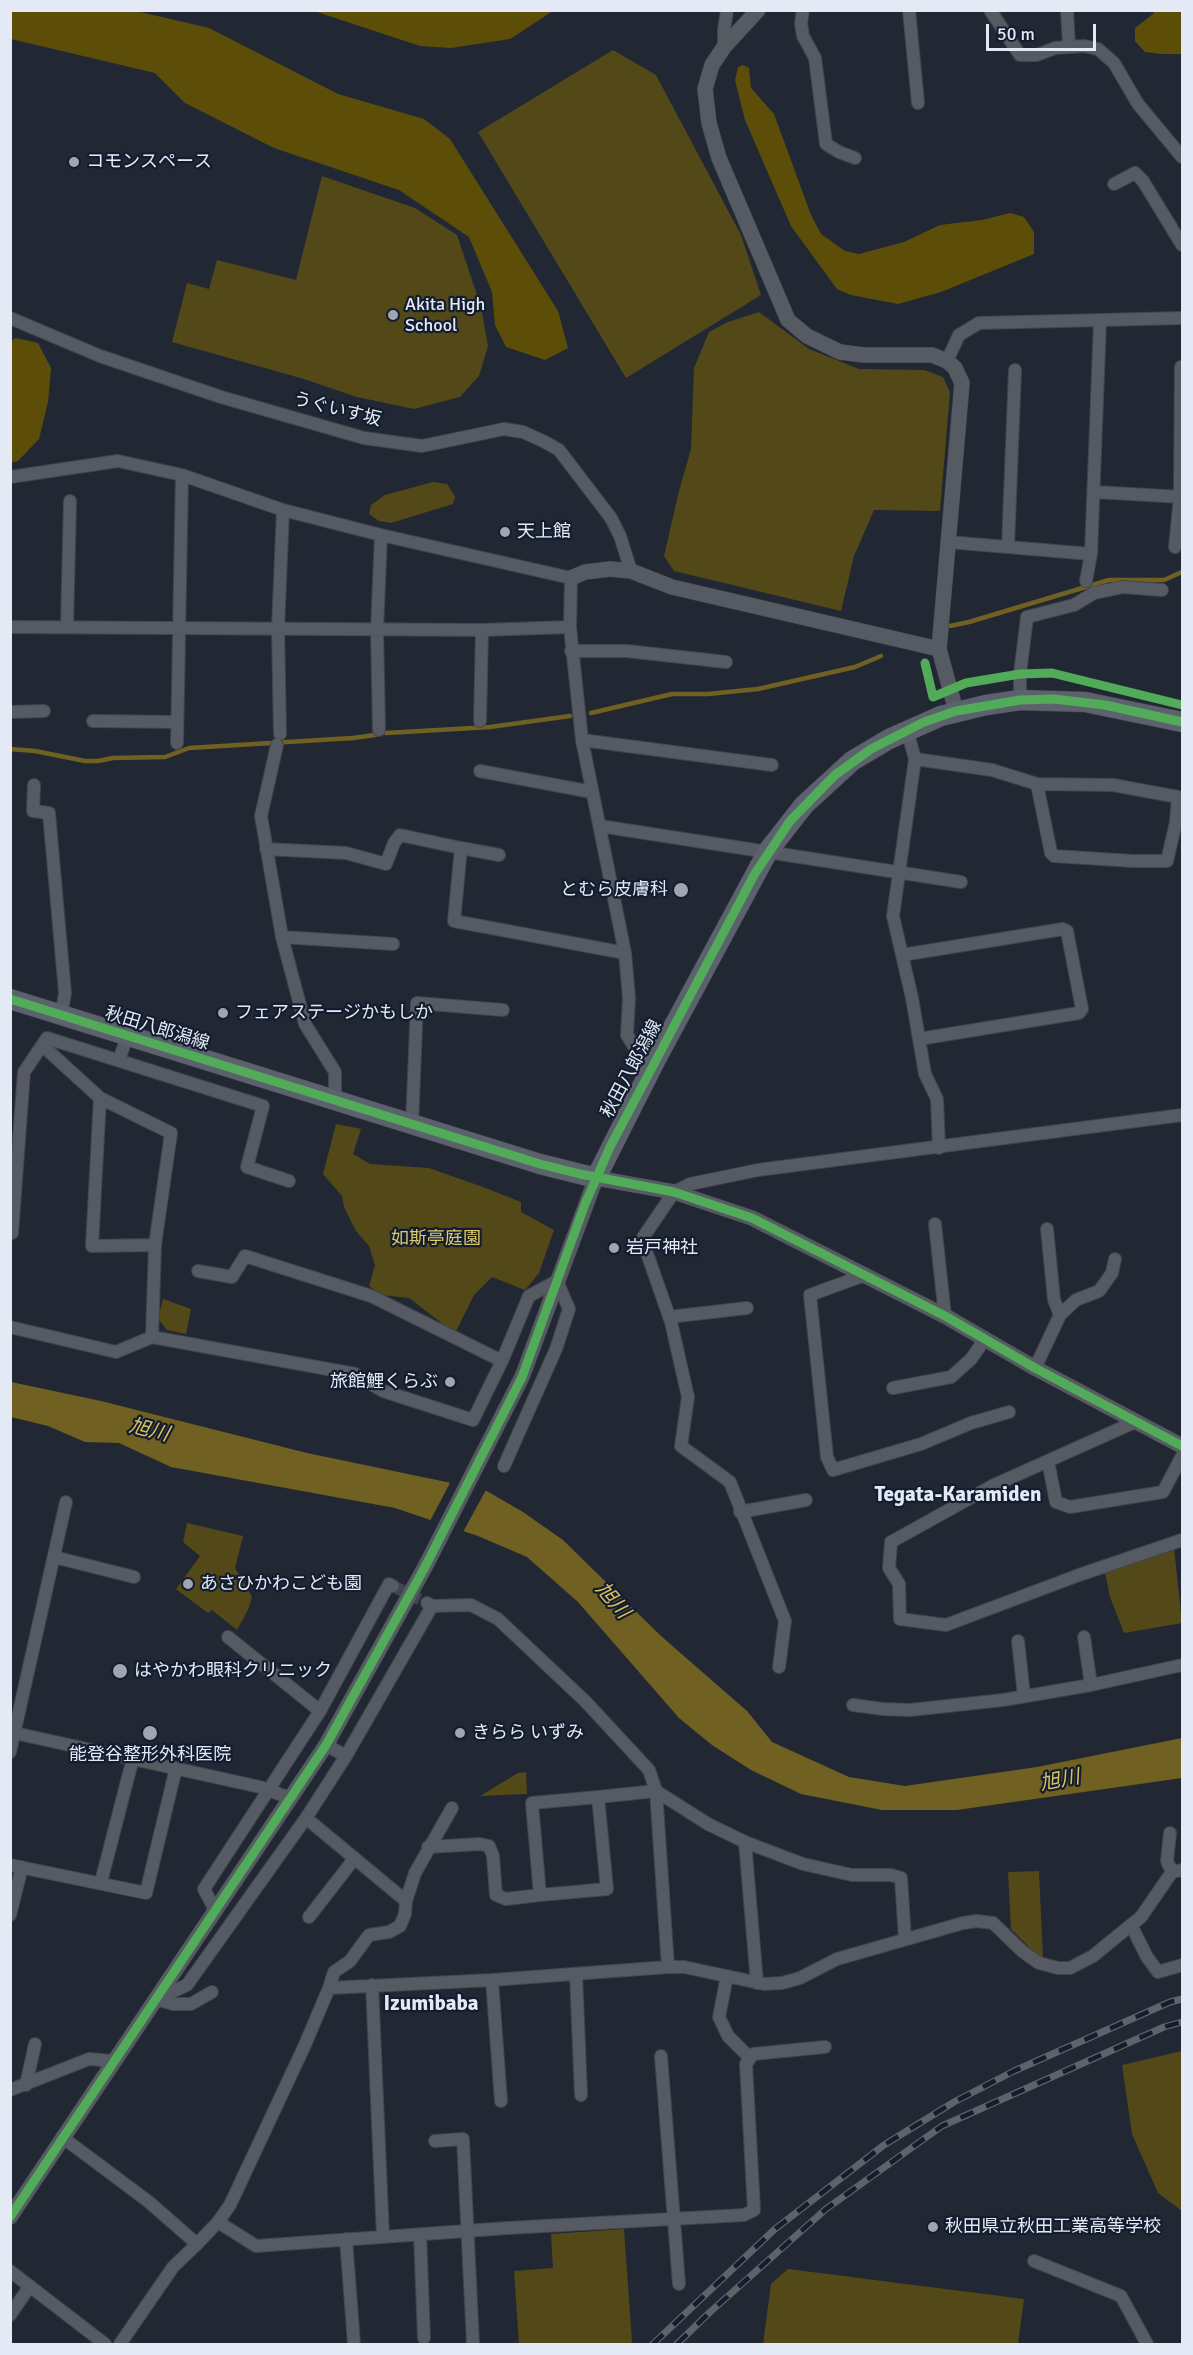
<!DOCTYPE html>
<meta charset="utf-8">
<style>
body{margin:0}
#map{position:relative;width:1193px;height:2355px;overflow:hidden;background:#222833;font-family:Signika,sans-serif}
canvas{display:block}
.frame{position:absolute;inset:0;border:12px solid #e3eaf6;pointer-events:none}
.scale{position:absolute;left:986px;top:24px;width:110px;height:27px;box-sizing:border-box;border:3px solid #e3eaf6;border-top:0;padding-left:8px;font-size:18px;line-height:21px;white-space:nowrap;color:#e3eaf6;-webkit-text-stroke:4px #131d2f;paint-order:stroke}
</style>
<div id="map">
<canvas width="1193" height="2355"></canvas>
<div class="frame"></div>
<div class="scale">50 m</div>
</div>
<script>
const context = document.querySelector('canvas').getContext('2d');
context.lineJoin = 'round';
function paint(path, color) {
  context.fillStyle = color;
  context.fill(path, 'evenodd');
}
function poly(rows) {
  const path = new Path2D();
  for (const r of rows) {
    path.moveTo(r[0], r[1]);
    for (let i = 2; i < r.length; i += 2) path.lineTo(r[i], r[i + 1]);
  }
  return path;
}
function strokePath(path, color, width, dash) {
  context.strokeStyle = color;
  context.lineWidth = width;
  context.lineCap = dash ? 'butt' : 'round';
  context.setLineDash(dash || []);
  context.stroke(path);
}
function label(font, color, halo, rows, align = 'center') {
  context.font = font + ' Signika,"Noto Sans JP",sans-serif';
  context.lineWidth = 4.5;
  context.setLineDash([]);
  context.textBaseline = 'middle';
  context.strokeStyle = halo;
  context.fillStyle = color;
  for (const [text, x, y, turn = 0] of rows) {
    context.save();
    context.translate(x, y);
    context.rotate((+turn || 0) * Math.PI / 180);
    context.textAlign = isNaN(turn) ? turn : align;
    if (halo) context.strokeText(text, 0, 0);
    context.fillText(text, 0, 0);
    context.restore();
  }
}
const green = poly([
 [613,50,656,75,741,235,761,295,626,378,478,132],
 [322,176,415,208,457,235,481,307,488,346,479,376,460,397,414,409,357,397,304,379,172,342,187,283,209,289,217,260,296,280],
 [759,312,809,349,859,369,924,370,943,377,950,392,940,511,874,510,854,556,841,611,674,571,664,556,679,491,691,449,694,368,709,332,728,322],
 [433,482,447,484,455,497,453,504,391,523,379,521,369,514,371,505,385,495],
 [336,1124,361,1129,353,1154,370,1164,429,1168,483,1187,521,1202,521,1212,554,1230,539,1273,525,1290,492,1277,474,1295,456,1331,448,1328,409,1298,381,1295,369,1286,375,1265,369,1246,356,1231,344,1207,342,1196,323,1174],
 [163,1299,191,1309,186,1334,167,1330,158,1319],
 [187,1523,243,1536,235,1568,252,1597,248,1610,237,1630,212,1610,208,1613,176,1589,200,1556,183,1542],
 [1174,1548,1182,1623,1124,1633,1110,1597,1105,1573],
 [526,1772,527,1794,480,1796,518,1773],
 [1039,1871,1043,1958,1039,1957,1011,1929,1008,1872],
 [1182,2051,1182,2211,1158,2193,1132,2134,1122,2065],
 [624,2229,632,2342,629,2344,519,2344,514,2271,553,2268,551,2234],
 [788,2269,1024,2299,1018,2344,763,2344,771,2284]
]);
const forest = poly([
 [11,10,136,11,209,28,338,94,424,119,450,139,558,311,568,348,545,360,506,347,495,325,492,292,469,237,399,190,274,148,185,103,155,73,11,39],
 [314,11,553,10,553,11,510,39,451,48,420,46],
 [1154,11,1182,11,1182,54,1162,54,1145,52,1135,41,1135,28,1153,14],
 [743,65,749,68,751,88,774,114,811,215,821,234,845,251,859,254,904,242,940,225,982,220,1010,213,1024,217,1034,232,1034,254,941,292,898,304,851,295,837,289,791,226,745,120,735,80,738,67],
 [16,338,38,343,51,368,48,402,39,439,18,461,11,463,10,341]
]);
const water = poly([
 [11,1382,101,1401,307,1453,485,1490,523,1512,563,1540,661,1636,747,1711,772,1742,849,1777,905,1786,1037,1767,1182,1738,1182,1778,957,1810,882,1810,801,1794,751,1770,712,1745,679,1718,578,1602,527,1557,478,1536,395,1508,171,1467,119,1443,85,1442,48,1426,11,1417]
]);
const pier = poly([
 [451,1481,487,1488,462,1534,429,1523]
]);
const stream = poly([
 [950,626,969,622,1109,580,1164,580,1182,572],
 [591,713,672,694,708,694,758,689,855,667,881,656],
 [386,733,490,727,570,716],
 [10,749,35,751,85,761,98,761,113,758,165,757,189,748,353,738,375,735]
]);
const minorTunnel = poly([
 [393,1586,427,1603]
]);
const minor = poly([
 [803,10,801,23,803,36,815,58,826,144,839,152,855,158],
 [909,10,918,103],
 [990,10,1020,55,1037,55,1055,48,1069,47,1084,46,1098,49,1114,63,1138,104,1182,157],
 [1067,10,1069,47],
 [724,47,724,30,727,10],
 [1114,184,1135,173,1143,181,1182,245],
 [10,318,100,356,221,397,364,438,422,446,504,429,523,432,545,442,559,450,611,518,620,536,631,571],
 [947,361,959,335,979,323,1182,318],
 [10,477,118,461,182,475,283,510,381,535,571,578,570,627,582,740,625,953,629,998,627,1035,635,1048,655,1061],
 [1095,492,1182,497],
 [948,542,1091,554,1100,322],
 [1008,546,1015,370],
 [1175,547,1180,497,1181,367],
 [1086,581,1091,554],
 [10,627,482,630,570,627],
 [67,627,70,501],
 [571,651,627,651,726,662],
 [1020,700,1020,674,1027,617,1074,605,1094,593,1123,587,1162,590],
 [10,712,44,711],
 [93,721,177,722],
 [480,721,482,630],
 [379,730,377,630,381,535],
 [907,730,915,759,893,916,912,998,925,1074,937,1099,939,1148],
 [280,734,278,628,283,510],
 [582,740,772,765],
 [177,743,182,475],
 [277,745,261,816,282,937,305,1024,335,1072,335,1101],
 [915,759,992,770,1037,784,1113,785,1178,797,1176,822,1167,861,1133,861,1054,856,1051,853,1037,784],
 [480,771,592,792],
 [34,785,33,811,49,813,65,993,61,1016],
 [600,826,961,882],
 [461,848,499,855],
 [266,849,346,853,386,864,394,843,400,835,461,848,454,921,625,953],
 [282,937,393,944],
 [902,955,1063,929,1067,931,1082,1009,1079,1013,919,1039],
 [43,1046,100,1098,171,1133,155,1245,152,1337],
 [119,1060,127,1037],
 [100,1098,92,1246,155,1245],
 [412,1124,417,1003,503,1010],
 [935,1224,945,1316],
 [1047,1229,1054,1300,1060,1315],
 [12,1233,24,1072,47,1038,263,1106,247,1167,289,1181],
 [198,1271,232,1277,245,1256,371,1296,502,1361],
 [865,1275,810,1295,827,1457,833,1470,921,1444,971,1423,1009,1412],
 [669,1317,747,1308],
 [10,1327,116,1352,152,1337,355,1374,383,1391,473,1420,502,1361,529,1296,557,1281,569,1309,556,1349,504,1466],
 [1035,1368,1060,1315,1076,1300,1099,1291,1112,1273,1115,1259],
 [893,1388,951,1377,971,1359,985,1339],
 [1137,1421,992,1486,891,1542,889,1568,899,1584,900,1619,946,1625,1079,1575,1182,1540],
 [1048,1461,1056,1502,1070,1507,1163,1492,1182,1456],
 [740,1512,806,1500],
 [54,1557,134,1577],
 [427,1603,432,1606,471,1605,498,1619,585,1701,649,1770,656,1791,668,1967],
 [228,1637,320,1711],
 [1084,1637,1091,1685],
 [1018,1641,1024,1696],
 [779,1667,785,1621,730,1482,681,1446,688,1397,671,1322,642,1239,674,1192,690,1184,758,1170,1182,1115],
 [853,1705,883,1709,910,1710,1003,1700,1091,1685,1182,1665],
 [10,1732,260,1787,290,1798],
 [326,1745,346,1756,432,1606],
 [10,1752,66,1502],
 [598,1797,607,1889,540,1895,532,1803,598,1797,656,1791,708,1824,745,1842,803,1864,852,1875,891,1875,901,1878,905,1939],
 [306,1818,406,1901,405,1914,400,1926,389,1932,369,1935,350,1961,334,1972,329,1988],
 [1170,1833,1167,1861,1172,1872],
 [745,1842,757,1983],
 [428,1847,480,1844,489,1846,493,1856,496,1895,506,1899,540,1895],
 [10,1865,146,1893,176,1768],
 [101,1882,133,1758],
 [406,1901,415,1873,452,1808],
 [215,1910,204,1889,320,1711,389,1584,393,1586],
 [10,1915,22,1867],
 [309,1917,354,1859],
 [1131,1925,1147,1957,1158,1972,1182,1965],
 [576,1974,581,2095],
 [727,1976,719,2017,728,2036,750,2058],
 [492,1980,501,2101],
 [372,1985,383,2237],
 [157,1999,187,1985,306,1818,346,1756],
 [157,1999,173,2004,191,2004,212,1992],
 [661,2056,679,2284],
 [26,2085,35,2044],
 [10,2090,89,2059,114,2061],
 [62,2137,149,2202,197,2244,218,2222,230,2205,304,2047,329,1988,492,1980,668,1967,684,1967,764,1984,782,1983,800,1978,837,1959,963,1923,977,1921,993,1923,1022,1951,1039,1963,1058,1968,1070,1968,1093,1956,1131,1925,1141,1917,1172,1872,1182,1870],
 [435,2141,463,2139,473,2344],
 [218,2222,256,2246,508,2228,744,2215,754,2210,746,2064,753,2054,825,2047],
 [420,2234,424,2338],
 [346,2239,354,2344],
 [1034,2261,1121,2296,1147,2344],
 [10,2271,105,2344],
 [10,2315,30,2286],
 [120,2344,173,2267,197,2244]
]);
const tertiary = poly([
 [758,10,724,47,712,65,705,89,709,123,719,158,788,320,807,336,840,352,864,355,932,355,947,361,955,368,962,383,939,649,956,711],
 [571,578,585,572,610,569,631,571,672,587,939,649],
 [10,2217,326,1745,425,1567,522,1377,596,1178,674,1192,752,1218,945,1316,1035,1368,1182,1446]
]);
const primary = poly([
 [10,999,540,1164,596,1178,655,1061,768,851,804,805,852,761,889,739,941,716,986,705,1020,700,1085,702,1182,722]
]);
const rail = poly([
 [653,2344,775,2229,884,2145,954,2102,1014,2071,1170,2002,1182,1999],
 [677,2344,709,2313,826,2209,942,2126,1164,2027,1182,2022]
]);
const cycleway = poly([
 [925,663,933,697,966,683,1020,674,1052,673,1182,705],
 [10,999,540,1164,580,1174,674,1192,752,1218,945,1316,1035,1368,1182,1446],
 [10,2217,326,1745,425,1567,522,1377,585,1204,610,1147,754,875,790,821,835,775,871,749,924,722,956,711,1020,700,1054,699,1105,705,1182,722]
]);
const markers = [
 [74,162,6,"#9fa6b2"],
 [393,315,6,"#9fa6b2"],
 [505,532,6,"#9fa6b2"],
 [681,890,8,"#9fa6b2"],
 [223,1013,6,"#9fa6b2"],
 [614,1248,6,"#9fa6b2"],
 [450,1382,6,"#9fa6b2"],
 [188,1584,6,"#9fa6b2"],
 [120,1671,8,"#9fa6b2"],
 [150,1733,8,"#9fa6b2"],
 [460,1733,6,"#9fa6b2"],
 [933,2227,6,"#9fa6b2"]
];
const poiNames = [
 ["コモンスペース",86,162],
 ["Akita High",405,305],
 ["School",405,326],
 ["天上館",517,532],
 ["とむら皮膚科",668,890,"right"],
 ["フェアステージかもしか",235,1013],
 ["岩戸神社",626,1248],
 ["旅館鯉くらぶ",438,1382,"right"],
 ["あさひかわこども園",200,1584],
 ["はやかわ眼科クリニック",134,1671],
 ["きらら いずみ",472,1733],
 ["能登谷整形外科医院",150,1755,"center"],
 ["秋田県立秋田工業高等学校",945,2227]
];
const streetNames = [
 ["うぐいす坂",337,410,14],
 ["秋田八郎潟線",157,1029,17],
 ["秋田八郎潟線",632,1069,-62]
];
const parkNames = [
 ["如斯亭庭園",436,1239]
];
const waterNames = [
 ["旭川",149,1431,14],
 ["旭川",612,1601,49],
 ["旭川",1060,1781,-11]
];
const quarterNames = [
 ["Tegata-Karamiden",958,1495],
 ["Izumibaba",431,2004]
];
paint(green, '#534818');
paint(forest, '#5c4e09');
paint(water, '#706122');
paint(pier, '#222833');
strokePath(stream, '#706122', 4.5);
strokePath(minorTunnel, '#3f4550', 12, [12, 6]);
strokePath(minor, '#41454e', 14);
strokePath(tertiary, '#41454e', 16);
strokePath(primary, '#41454e', 21);
strokePath(minor, '#565b63', 12);
strokePath(tertiary, '#565b63', 15);
strokePath(primary, '#5c626d', 20);
strokePath(rail, '#5e636a', 7);
strokePath(rail, '#131d2f', 4.5, [14]);
strokePath(cycleway, '#51ab58', 9);
for (const [x, y, r, color] of markers) {
  const dot = new Path2D();
  dot.arc(x, y, r, 0, 2 * Math.PI);
  context.fillStyle = color;
  context.fill(dot);
  strokePath(dot, '#131d2f', 2);
}
label('18px', '#e3eaf6', '#131d2f', poiNames, 'left');
label('18px', '#e3eaf6', '#131d2f', streetNames);
label('18px', '#e1c967', '#131d2f', parkNames);
label('italic 20px', '#dac260', '#131d2f', waterNames);
label('bold 21px', '#e3eaf6', '#131d2f', quarterNames);
</script>
